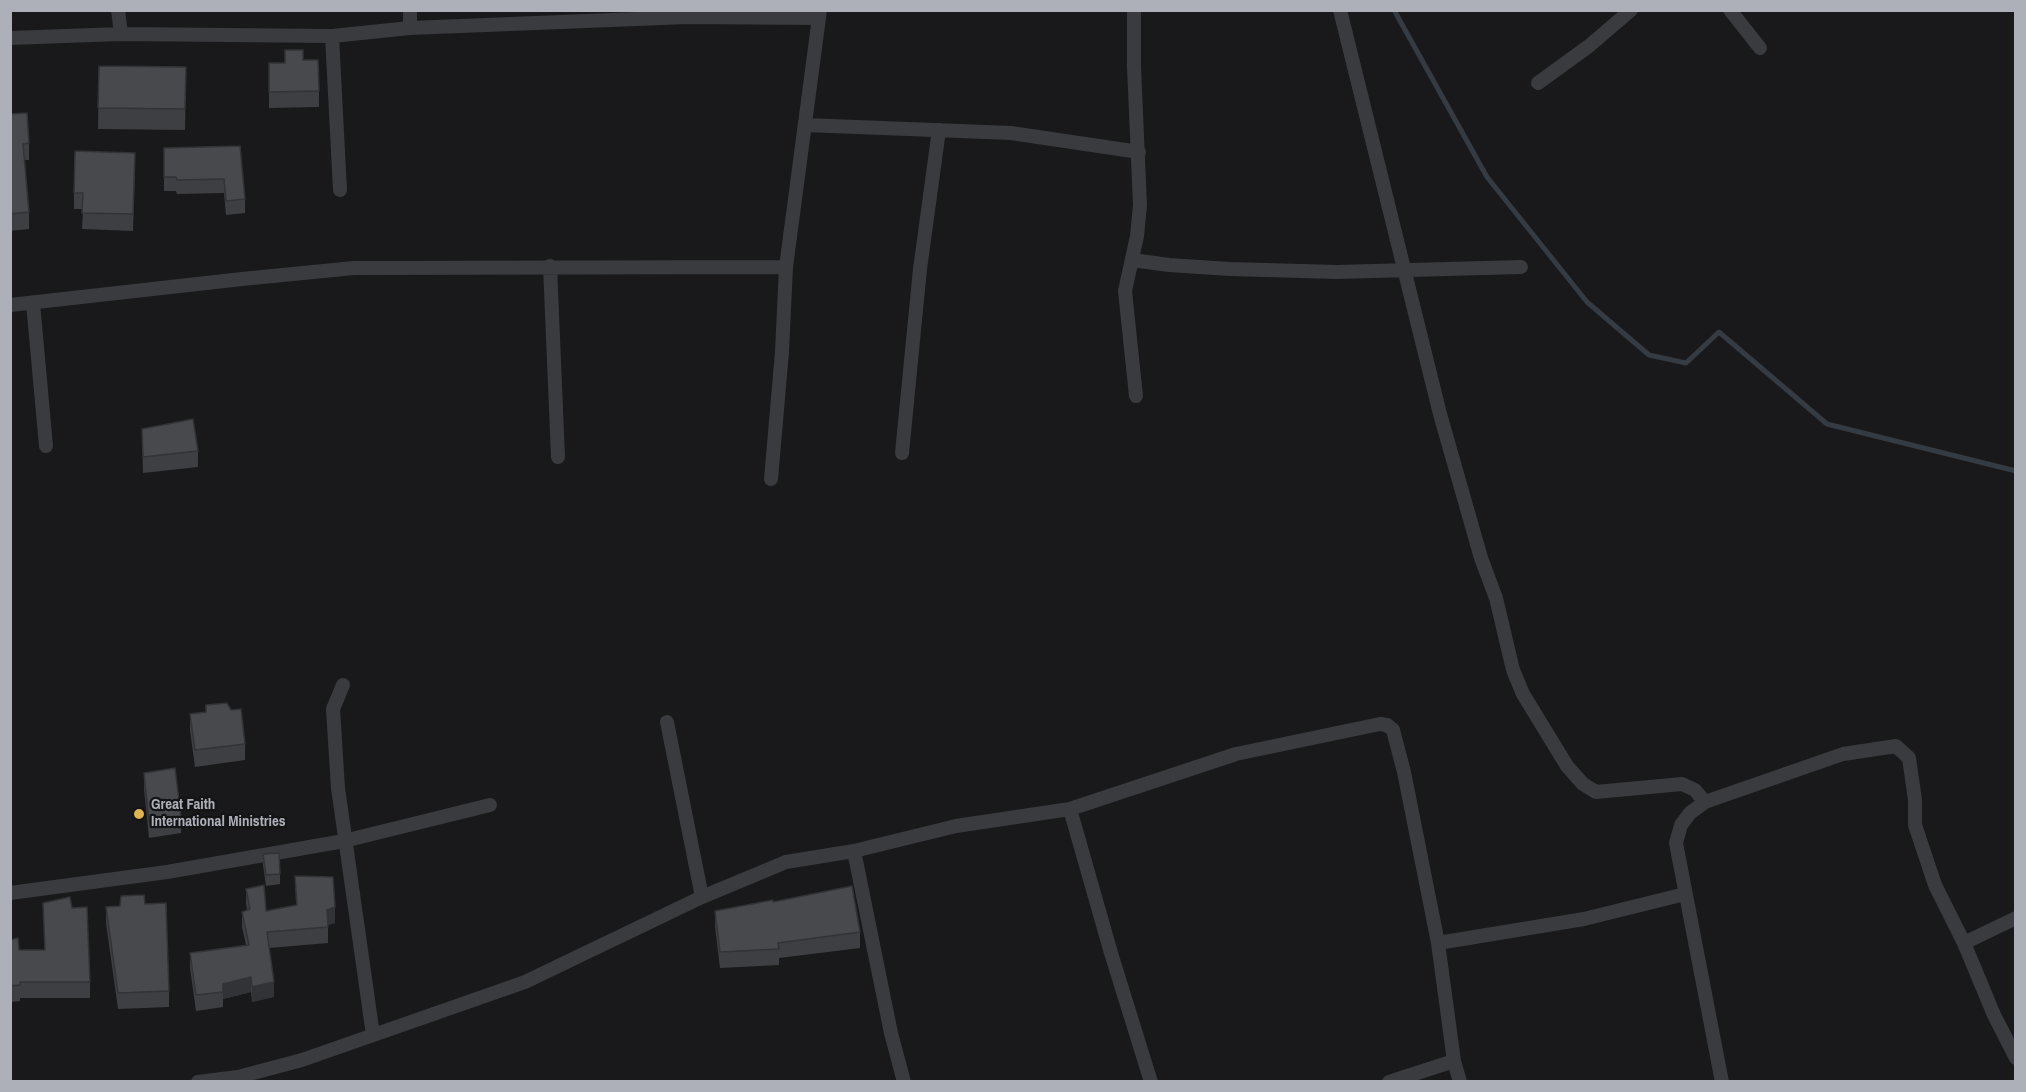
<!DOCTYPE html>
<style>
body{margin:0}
#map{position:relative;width:2026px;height:1092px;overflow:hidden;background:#19191b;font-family:"Archivo Narrow",sans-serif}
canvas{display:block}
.frame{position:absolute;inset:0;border:12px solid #adb0b9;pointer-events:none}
</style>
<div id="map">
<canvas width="2026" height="1092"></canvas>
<div class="frame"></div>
</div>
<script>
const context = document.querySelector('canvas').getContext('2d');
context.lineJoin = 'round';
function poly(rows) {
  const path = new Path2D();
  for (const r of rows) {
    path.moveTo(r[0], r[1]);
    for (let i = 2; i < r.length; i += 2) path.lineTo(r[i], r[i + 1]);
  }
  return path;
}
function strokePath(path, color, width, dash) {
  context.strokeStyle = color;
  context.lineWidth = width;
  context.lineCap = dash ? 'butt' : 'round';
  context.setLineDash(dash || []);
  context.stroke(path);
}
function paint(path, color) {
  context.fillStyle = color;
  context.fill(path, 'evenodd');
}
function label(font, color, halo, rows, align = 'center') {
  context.font = font + ' "Archivo Narrow",sans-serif';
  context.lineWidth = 4.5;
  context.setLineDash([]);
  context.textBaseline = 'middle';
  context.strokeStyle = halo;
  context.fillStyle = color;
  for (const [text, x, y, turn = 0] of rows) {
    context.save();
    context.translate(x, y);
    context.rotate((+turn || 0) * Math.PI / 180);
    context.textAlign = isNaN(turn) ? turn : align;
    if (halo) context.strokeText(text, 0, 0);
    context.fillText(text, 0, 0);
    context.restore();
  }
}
const stream = poly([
 [1394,10,1487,177,1587,302,1649,355,1686,363,1719,332,1827,424,2016,471]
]);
const minor = poly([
 [118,10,121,34],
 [410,10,410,28],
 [1134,10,1134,67,1140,205,1137,236,1125,291,1136,396],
 [1340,10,1440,414,1481,558,1496,598,1513,670,1523,694,1567,766,1583,784,1596,792,1682,784,1695,790,1705,802],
 [1730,10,1760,48],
 [332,36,340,190],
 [10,38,121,34,332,36,410,28,687,17,819,18],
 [1538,83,1589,46,1631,10],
 [805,125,1011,133,1139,152],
 [1132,260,1169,265,1230,269,1337,272,1521,267],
 [550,266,558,457],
 [33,303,46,446],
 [10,305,242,279,354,268,786,267],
 [902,453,920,269,939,130],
 [771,479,782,352,786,267,820,10],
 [343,685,333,709,338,788,373,1035],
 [667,722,702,897],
 [1070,809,1111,953,1151,1082],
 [854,851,891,1033,904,1082],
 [10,893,167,872,344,841,490,805],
 [1438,943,1584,919,1685,894],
 [1964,943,2016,918],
 [198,1082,238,1077,302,1060,525,982,702,897,786,862,854,851,956,826,1070,809,1236,754,1380,724,1387,725,1393,730,1404,772,1438,943,1454,1061,1460,1082],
 [1389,1082,1454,1061],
 [1722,1082,1676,843,1681,825,1690,813,1705,802,1843,754,1896,746,1909,758,1915,800,1915,825,1935,885,1964,943,1994,1015,2016,1058]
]);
const wall = poly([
 [285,50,303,60,319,91,319,107,269,108,269,63,285,63],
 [99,66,186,67,185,130,98,129],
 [10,114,29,143,29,160,24,160,29,212,29,229,10,231],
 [240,146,245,199,245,213,226,215,224,193,177,194,176,191,164,191,164,148],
 [135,169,133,231,82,229,83,209,74,209,74,193],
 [142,429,198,451,198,467,143,473],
 [190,714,245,744,245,760,195,767,190,730],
 [144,773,181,817,181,833,149,838,144,789],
 [263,854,280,874,280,884,266,886,263,865],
 [295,876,335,923,328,925,328,943,269,948,274,997,252,1002,251,992,223,999,223,1007,196,1011,190,968,190,953,246,945,242,927,242,912,247,910,246,904,246,889,266,911,296,905],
 [773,902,860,932,860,948,779,958,779,965,720,968,715,927,715,911],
 [145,904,169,991,169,1007,118,1009,106,923,106,907],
 [72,908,90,982,90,998,20,998,20,1001,10,1002,10,940,19,950,44,950]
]);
const shadedWall = poly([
 [335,907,335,923,327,925,327,910],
 [251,977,251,992,223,999,223,984],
 [274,982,274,997,252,1002,252,987]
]);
const building = poly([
 [285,50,303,50,303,60,318,60,319,91,269,92,269,63,285,63,285,50],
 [99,66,186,67,185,109,98,108,99,66],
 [27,113,29,143,23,144,29,212,10,214,10,114,27,113],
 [240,146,245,199,226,201,224,179,177,180,176,177,164,177,164,148,240,146],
 [75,151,135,153,133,214,82,213,83,193,74,193,75,151],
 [193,419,198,451,143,457,142,429,193,419],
 [227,703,231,710,241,709,245,744,195,750,190,714,206,712,206,705,227,703],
 [175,768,181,817,149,822,144,773,175,768],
 [279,853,280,874,266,875,263,854,279,853],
 [295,876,333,877,335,907,327,910,328,927,267,932,274,982,252,987,251,977,223,984,223,992,196,995,190,953,249,945,242,912,250,909,246,889,264,885,266,911,297,905,295,876],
 [852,886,860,932,778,943,779,949,720,952,715,911,773,900,773,902,852,886],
 [144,895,145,904,166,903,169,991,118,993,106,907,120,906,121,896,144,895],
 [70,897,72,908,87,907,90,982,20,982,20,985,10,986,10,940,18,938,19,950,45,950,43,903,70,897]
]);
const markers = [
 [139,814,6,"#deb44e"]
];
const poiNames = [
 ["Great Faith",151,805],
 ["International Ministries",151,822]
];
strokePath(stream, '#343b42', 5);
strokePath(minor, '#3a3b3f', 14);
paint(wall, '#3e3f42');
paint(shadedWall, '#323336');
paint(building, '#48494d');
strokePath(building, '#323336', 1.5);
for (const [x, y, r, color] of markers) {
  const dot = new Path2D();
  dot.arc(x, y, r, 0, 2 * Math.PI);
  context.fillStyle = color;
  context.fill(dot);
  strokePath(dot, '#141416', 2);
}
label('bold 15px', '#adb0b9', '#141416', poiNames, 'left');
</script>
